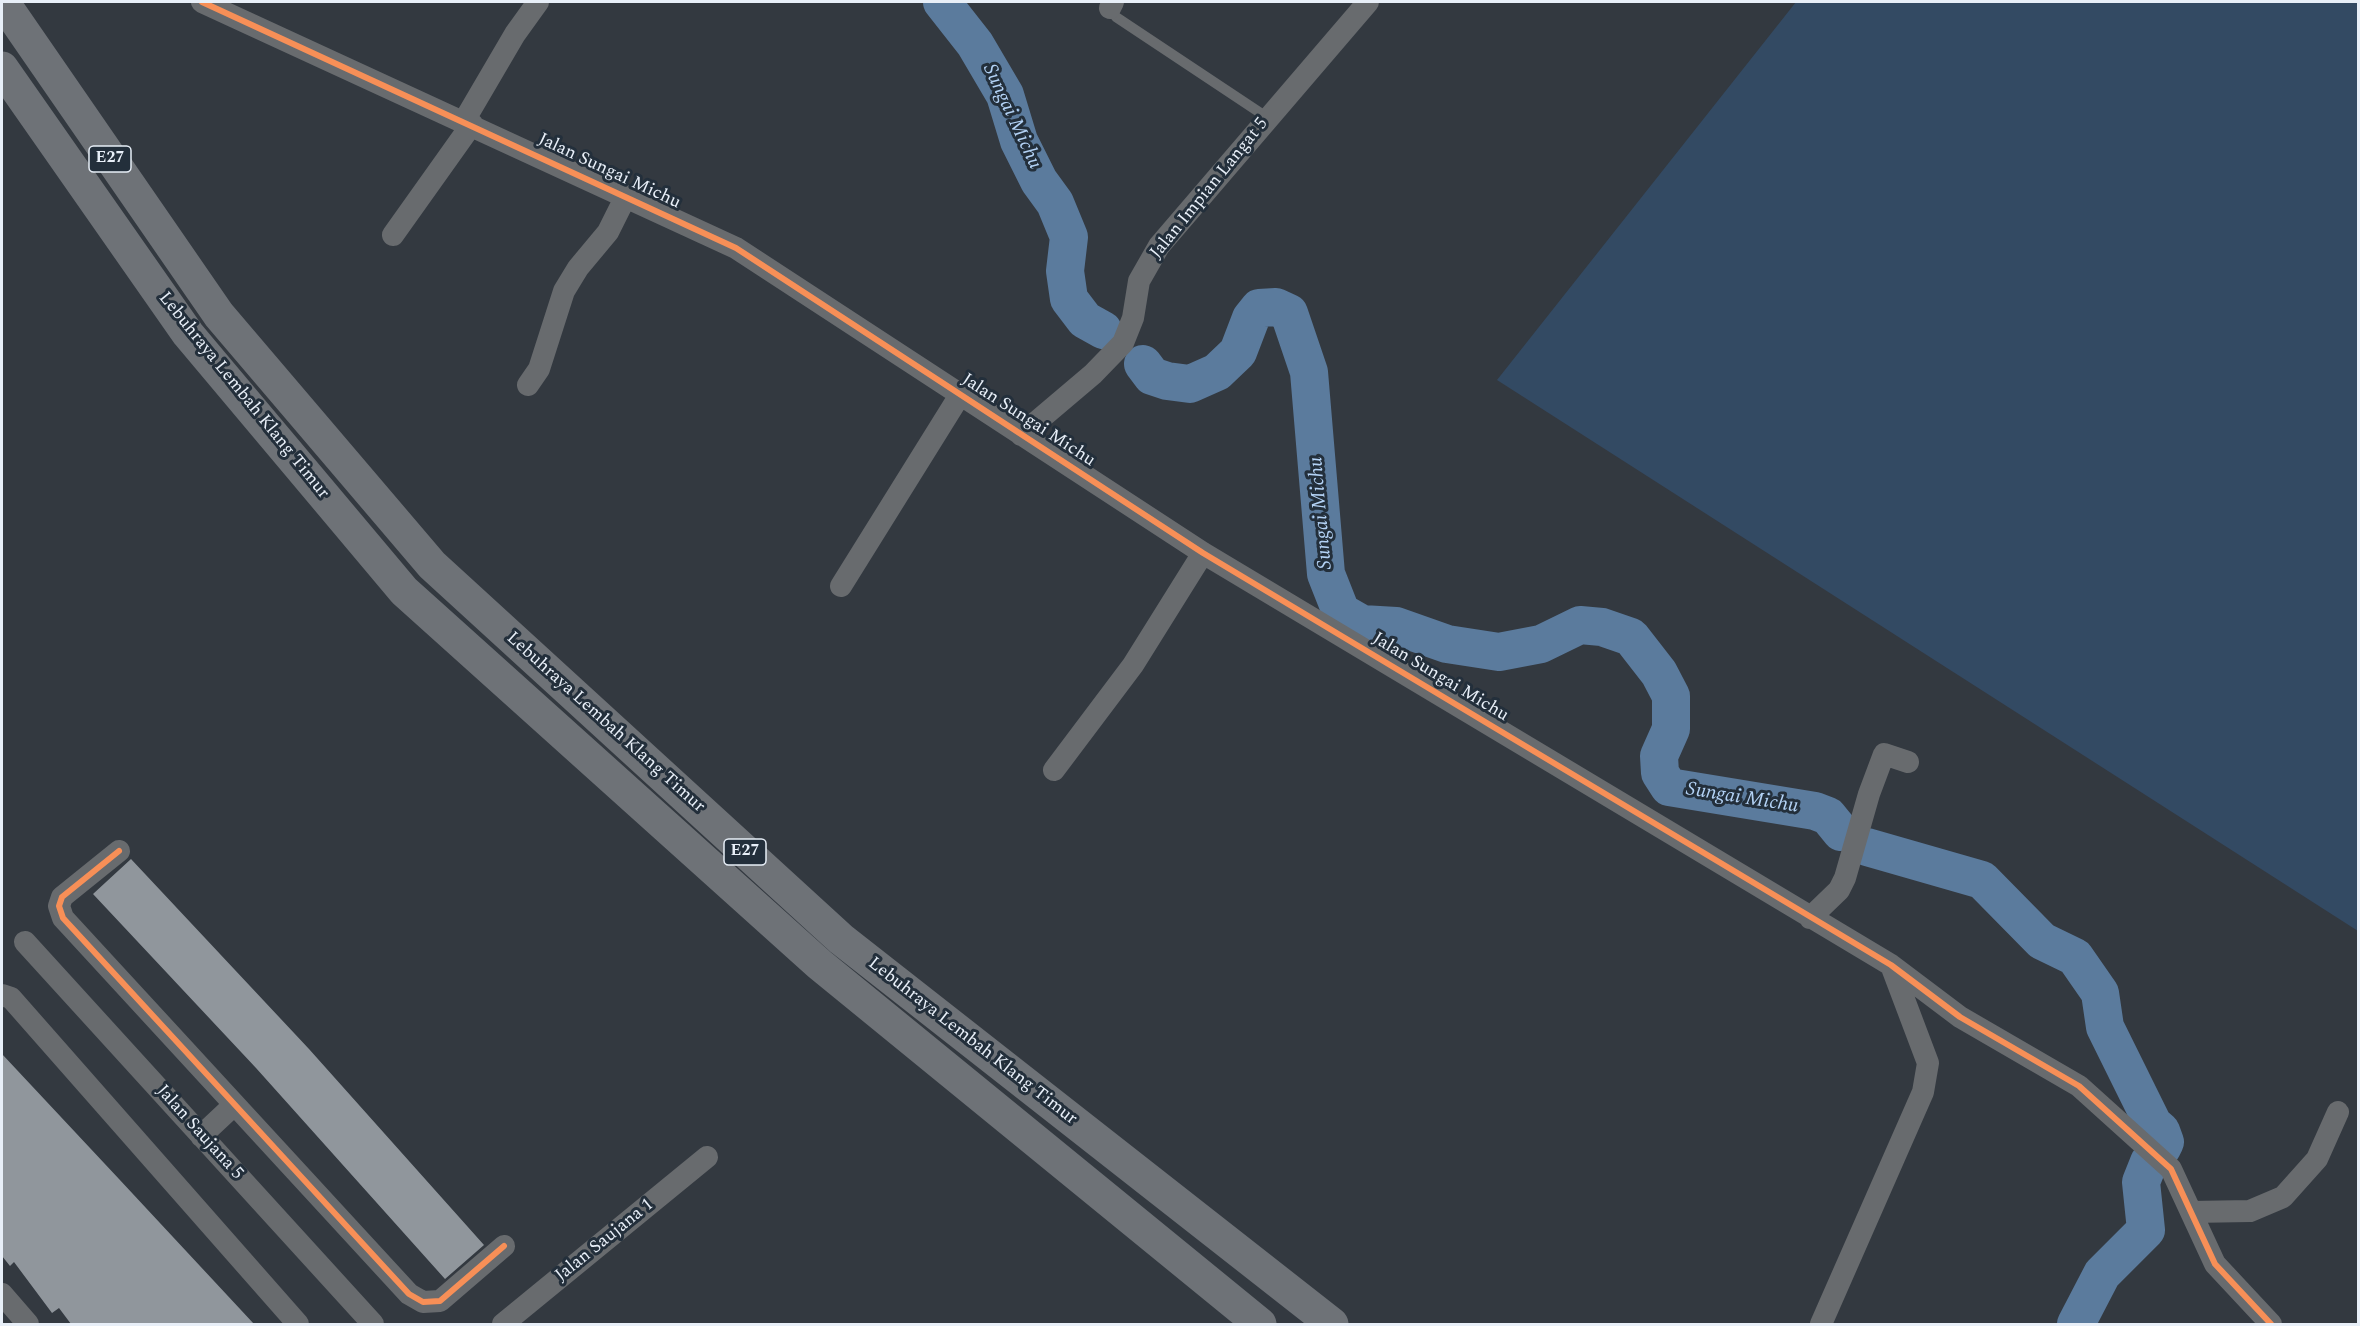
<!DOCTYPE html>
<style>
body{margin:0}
#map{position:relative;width:2360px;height:1326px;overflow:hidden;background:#333940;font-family:Spectral,serif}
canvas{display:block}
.frame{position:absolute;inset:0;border:3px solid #e8eff8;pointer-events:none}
</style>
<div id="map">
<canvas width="2360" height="1326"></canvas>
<div class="frame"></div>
</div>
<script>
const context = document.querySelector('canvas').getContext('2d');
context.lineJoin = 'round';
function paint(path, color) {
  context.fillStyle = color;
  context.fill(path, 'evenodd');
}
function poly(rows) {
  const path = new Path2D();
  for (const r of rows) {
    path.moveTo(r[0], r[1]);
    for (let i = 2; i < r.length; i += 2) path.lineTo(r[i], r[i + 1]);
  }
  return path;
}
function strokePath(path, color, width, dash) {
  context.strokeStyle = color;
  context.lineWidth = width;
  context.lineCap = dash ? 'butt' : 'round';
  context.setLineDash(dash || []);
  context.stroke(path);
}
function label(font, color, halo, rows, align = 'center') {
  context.font = font + ' Spectral,serif';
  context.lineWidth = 6;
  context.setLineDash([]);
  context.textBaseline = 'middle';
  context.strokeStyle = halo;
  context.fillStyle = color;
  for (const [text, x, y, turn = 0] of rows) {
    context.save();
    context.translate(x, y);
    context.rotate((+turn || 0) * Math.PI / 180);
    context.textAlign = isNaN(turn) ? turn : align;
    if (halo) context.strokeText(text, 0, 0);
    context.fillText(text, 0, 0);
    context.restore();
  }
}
const green = poly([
 [1796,2,2358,2,2358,931,1497,380]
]);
const river = poly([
 [942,2,975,44,1005,95,1019,141,1039,181,1055,203,1069,237,1065,271,1069,299,1085,320,1103,330],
 [1143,364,1152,376,1167,381,1190,384,1217,372,1238,352,1251,318,1259,308,1276,307,1289,313,1309,372,1326,574,1341,612,1362,624,1396,626,1447,644,1499,652,1541,644,1580,625,1602,627,1631,637,1659,673,1671,696,1671,729,1659,756,1660,773,1669,787,1815,811,1828,816,1841,832],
 [1867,847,1982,880,2042,941,2075,957,2100,993,2105,1027,2153,1124,2161,1131,2165,1142,2162,1148],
 [2076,1324,2102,1274,2146,1230,2141,1182,2149,1162]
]);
const building = poly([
 [131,859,309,1049,484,1245,445,1279,256,1068,93,894],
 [2,1054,119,1179,254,1324,71,1324,59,1308,52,1313,14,1262,10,1266,2,1256]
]);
const service = poly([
 [1110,8,1116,17,1268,118]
]);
const minor = poly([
 [202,2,736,248,1203,553,1891,965,1960,1017,2079,1086,2171,1169,2215,1264,2271,1324],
 [1110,8,1113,2],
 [464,121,515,34,538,2],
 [393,235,472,124],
 [528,385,539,369,564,291,578,268,608,232,626,196],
 [1021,435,1093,374,1123,343,1133,318,1139,281,1159,246,1368,2],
 [841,586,960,395],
 [1054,770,1133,665,1203,553],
 [119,851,62,897,59,906,63,918,409,1294,423,1302,440,1301,504,1246],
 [1810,918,1839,890,1845,878,1869,794,1884,754,1908,762],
 [25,942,373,1324],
 [2,995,11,998,298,1324],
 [201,1136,234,1105],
 [2191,1212,2250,1211,2283,1197,2317,1159,2338,1112],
 [2,1294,28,1324],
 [503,1324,707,1157],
 [1821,1324,1923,1092,1928,1063,1891,965]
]);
const motorway = poly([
 [3,2,219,315,432,565,841,939,1332,1324],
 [2,68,188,334,404,591,819,964,1260,1324]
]);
const cycleway = poly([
 [202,2,736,248,1203,553,1891,965,1960,1017,2079,1086,2171,1169,2215,1264,2271,1324],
 [119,851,62,897,59,906,63,918,409,1294,423,1302,440,1301,504,1246]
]);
const shields = [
 [110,159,42],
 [745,852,42]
];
const shieldNames = [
 ["E27",110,159],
 ["E27",745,852]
];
const streetNames = [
 ["Jalan Sungai Michu",609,172,25],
 ["Jalan Impian Langat 5",1210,189,-51],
 ["Lebuhraya Lembah Klang Timur",243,396,51],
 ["Jalan Sungai Michu",1028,421,33],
 ["Jalan Sungai Michu",1440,678,31],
 ["Lebuhraya Lembah Klang Timur",605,723,42],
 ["Lebuhraya Lembah Klang Timur",972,1042,38],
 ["Jalan Saujana 5",199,1133,48],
 ["Jalan Saujana 1",605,1241,-39]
];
const waterNames = [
 ["Sungai Michu",1011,117,65],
 ["Sungai Michu",1322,513,-95],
 ["Sungai Michu",1742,799,9]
];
paint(green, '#334a63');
strokePath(river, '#5b7b9d', 38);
paint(building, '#90969c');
strokePath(service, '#686b6e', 10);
strokePath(minor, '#686b6e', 22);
strokePath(motorway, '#6e7277', 33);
strokePath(cycleway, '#f78f57', 6);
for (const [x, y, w] of shields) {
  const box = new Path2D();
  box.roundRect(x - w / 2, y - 13, w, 26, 4.5);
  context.fillStyle = '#232f3b';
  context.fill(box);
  strokePath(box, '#e8eff8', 1.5);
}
label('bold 16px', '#e8eff8', null, shieldNames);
label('18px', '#e8eff8', '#232f3b', streetNames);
label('italic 20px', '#b3d2f5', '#232f3b', waterNames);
</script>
